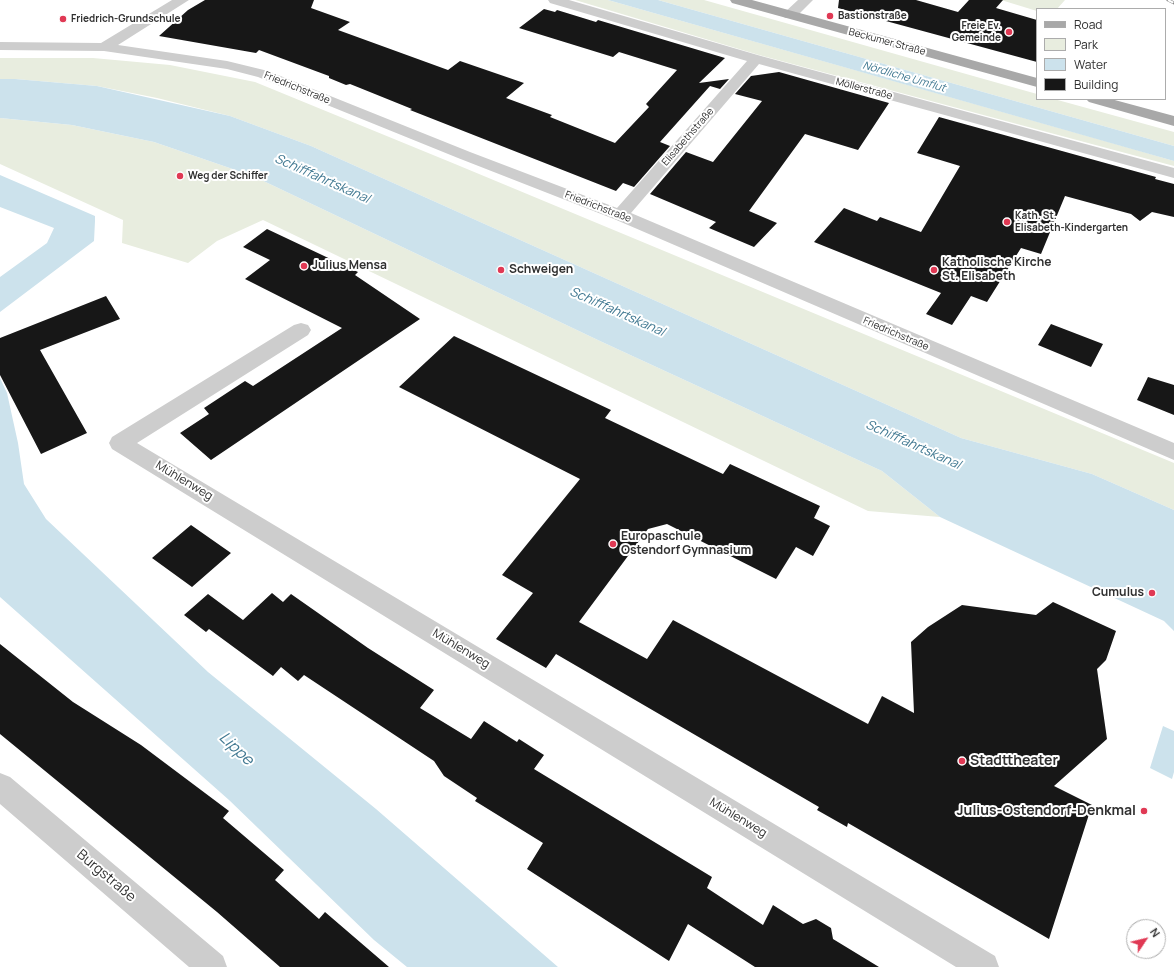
<!DOCTYPE html>
<meta charset="utf-8">
<style>
body{margin:0}
#map{position:relative;width:1174px;height:967px;overflow:hidden;background:#fff;font-family:Manrope,sans-serif}
canvas{display:block}
.legend{position:absolute;left:1036px;top:8px;width:130px;height:92px;box-sizing:border-box;background:#fff;border:1px solid #acacac;margin:0;padding:5px 7px;list-style:none;font-size:12px;color:#303030}
.legend li{display:flex;align-items:center;gap:8px;height:20px}
.legend b{width:20px;border:1px solid #acacac}
.north{position:absolute;left:1126px;top:919px;width:40px;height:40px;box-sizing:border-box;background:#fff;border:1px solid #acacac;border-radius:50%;rotate:55deg;font-size:11px;font-weight:700;line-height:16px;text-align:center;color:#303030}
.north::after{content:'';display:block;margin:auto;width:14px;height:18px;background:#e03954;clip-path:polygon(50% 0,100% 100%,50% 72%,0 100%)}
</style>
<div id="map">
<canvas width="1174" height="967"></canvas>
<ul class="legend">
<li><b style="height:5px;background:#a8a8a8"></b>Road</li>
<li><b style="height:11px;background:#e8eddf"></b>Park</li>
<li><b style="height:11px;background:#cce2ec"></b>Water</li>
<li><b style="height:11px;background:#171717"></b>Building</li>
</ul>
<div class="north">N</div>
</div>
<script>
const context = document.querySelector('canvas').getContext('2d');
context.lineJoin = 'round';
function paint(path, color) {
  context.fillStyle = color;
  context.fill(path, 'evenodd');
}
function poly(rows) {
  const path = new Path2D();
  for (const r of rows) {
    path.moveTo(r[0], r[1]);
    for (let i = 2; i < r.length; i += 2) path.lineTo(r[i], r[i + 1]);
  }
  return path;
}
function strokePath(path, color, width, dash) {
  context.strokeStyle = color;
  context.lineWidth = width;
  context.lineCap = dash ? 'butt' : 'round';
  context.setLineDash(dash || []);
  context.stroke(path);
}
function label(font, color, halo, rows, align = 'center') {
  context.font = font + ' Manrope,sans-serif';
  context.lineWidth = 4;
  context.setLineDash([]);
  context.textBaseline = 'middle';
  context.strokeStyle = halo;
  context.fillStyle = color;
  for (const [text, x, y, turn = 0] of rows) {
    context.save();
    context.translate(x, y);
    context.rotate((+turn || 0) * Math.PI / 180);
    context.textAlign = isNaN(turn) ? turn : align;
    if (halo) context.strokeText(text, 0, 0);
    context.fillText(text, 0, 0);
    context.restore();
  }
}
const green = poly([
 [575,0,608,0,1133,149,1174,161,1174,166,759,55],
 [658,0,704,0,1037,94,1037,99,1054,99,1174,132,1174,146],
 [1001,0,1065,0,1057,9,1037,9,1037,11],
 [0,58,93,58,170,65,255,82,455,164,1174,463,1174,510,1092,474,961,438,311,146,230,116,157,98,97,86,15,79,0,79],
 [0,118,72,125,154,142,253,176,600,341,882,471,940,517,868,511,263,220,217,241,188,263,122,243,123,220,0,164]
]);
const water = poly([
 [608,0,658,0,1174,146,1174,161],
 [0,79,15,79,97,86,230,116,311,146,961,438,1092,474,1174,510,1174,631,1164,621,940,517,882,471,600,341,253,176,154,142,72,125,0,118],
 [0,175,95,216,95,221,94,241,0,312,0,277,47,243,54,228,0,207],
 [0,378,7,393,18,443,24,484,46,519,208,672,376,809,558,967,407,967,374,940,229,800,0,597],
 [1163,726,1174,731,1174,772,1172,779,1150,768]
]);
const building = poly([
 [205,0,314,0,311,8,350,22,338,30,448,70,460,61,524,83,506,98,552,115,550,117,615,143,649,107,646,104,677,70,619,52,613,57,519,28,544,9,555,12,557,10,596,22,598,20,725,58,699,83,729,79,720,89,710,86,660,142,670,146,634,187,623,183,616,191,410,110,412,109,360,88,350,84,346,85,329,78,329,76,259,50,256,53,159,36,188,10],
 [839,0,916,0,958,12,969,0,1003,0,996,8,1037,20,1037,62,838,8],
 [779,72,889,103,858,150,805,134,749,211,777,223,754,247,709,228,716,222,650,194,686,152,713,162,762,101,735,94,751,76],
 [939,117,1156,177,1155,179,1174,184,1174,217,1152,212,1140,221,1131,214,1065,196,1041,254,1021,248,987,302,971,296,952,325,926,314,941,293,814,242,844,208,877,221,880,217,921,232,960,166,917,153],
 [267,229,358,272,355,275,420,319,211,460,180,433,209,414,204,408,245,381,253,386,342,328,245,279,270,260,243,247],
 [106,296,120,319,40,350,87,433,41,454,0,375,0,338],
 [1051,324,1103,344,1091,367,1038,345],
 [454,336,611,410,605,418,723,474,730,464,820,506,814,518,830,526,813,556,796,547,776,579,667,524,648,529,579,622,647,659,673,620,868,724,882,696,914,713,911,642,928,627,962,605,1036,615,1053,602,1116,631,1106,660,1097,669,1107,739,1054,786,1092,805,1049,939,848,823,847,827,817,810,819,807,556,654,546,668,496,639,533,593,502,575,580,479,399,387],
 [1148,377,1174,385,1174,415,1137,400],
 [191,525,231,553,192,587,152,558],
 [272,593,283,602,291,594,368,648,434,690,420,708,471,739,484,721,517,742,519,739,544,755,534,769,712,877,707,888,763,925,773,905,803,924,816,919,831,928,833,939,879,967,755,967,688,924,669,961,527,869,543,843,475,801,477,798,444,776,434,761,304,675,298,681,281,667,273,676,209,629,206,632,184,615,208,594,243,620],
 [0,644,73,702,141,745,229,811,223,818,284,870,275,880,319,919,325,912,389,967,280,967,217,912,0,734]
]);
const minor = poly([
 [172,0,189,0,118,45,227,61,268,71,470,152,617,208,747,61,550,3,548,0,569,0,761,56,1174,168,1174,178,759,64,631,213,1174,443,1174,460,614,219,458,158,258,77,227,69,104,51,0,50,0,42,101,43,172,0],
 [798,0,813,0,795,18,785,18,783,15,785,12,798,0],
 [301,323,308,325,311,330,308,335,137,443,995,956,999,967,956,967,112,449,109,443,112,437,294,325,301,323],
 [0,773,10,777,223,956,227,967,189,967,0,804,0,773]
]);
const major = poly([
 [730,0,752,0,1037,78,1037,87,732,3,730,0],
 [1086,99,1111,99,1174,116,1174,126,1089,102,1086,99]
]);
const rail = poly([
 [1168,0,1174,3]
]);
const markers = [
 [830,16,4,"#e03954"],
 [63,19,4,"#e03954"],
 [1009,32,4,"#e03954"],
 [180,176,4,"#e03954"],
 [1007,222,4,"#e03954"],
 [304,266,4,"#e03954"],
 [501,270,4,"#e03954"],
 [934,270,4,"#e03954"],
 [613,544,4,"#e03954"],
 [1152,593,4,"#e03954"],
 [962,761,4,"#e03954"],
 [1144,811,4,"#e03954"]
];
const farPoinames = [
 ["Bastionstraße",838,16],
 ["Friedrich-Grundschule",71,19],
 ["Freie Ev.",1001,26,"right"],
 ["Gemeinde",1001,38,"right"],
 ["Weg der Schiffer",188,176],
 ["Kath. St.",1015,216],
 ["Elisabeth-Kindergarten",1015,228]
];
const farStreetnames = [
 ["Beckumer Straße",887,42,15],
 ["Friedrichstraße",297,88,22],
 ["Möllerstraße",864,89,15],
 ["Elisabethstraße",688,137,-49],
 ["Friedrichstraße",598,207,21],
 ["Friedrichstraße",896,334,23]
];
const farWaternames = [
 ["Nördliche Umflut",904,77,16]
];
const poiNames = [
 ["Katholische Kirche",942,263],
 ["St. Elisabeth",942,277],
 ["Julius Mensa",312,266],
 ["Schweigen",509,270],
 ["Europaschule",621,537],
 ["Ostendorf Gymnasium",621,551],
 ["Cumulus",1144,593,"right"]
];
const streetNames = [
 ["Mühlenweg",184,481,31],
 ["Mühlenweg",461,649,31],
 ["Mühlenweg",738,818,31]
];
const waterNames = [
 ["Schifffahrtskanal",322,179,24],
 ["Schifffahrtskanal",617,312,24],
 ["Schifffahrtskanal",913,445,24]
];
const nearPoinames = [
 ["Stadttheater",970,761],
 ["Julius-Ostendorf-Denkmal",1136,811,"right"]
];
const nearStreetnames = [
 ["Burgstraße",106,876,40]
];
const nearWaternames = [
 ["Lippe",236,749,43]
];
paint(green, '#e8eddf');
paint(water, '#cce2ec');
paint(building, '#171717');
paint(minor, '#cdcdcd');
paint(major, '#a8a8a8');
strokePath(rail, '#858585', 3);
strokePath(rail, '#fff', 2, [6]);
for (const [x, y, r, color] of markers) {
  const dot = new Path2D();
  dot.arc(x, y, r, 0, 2 * Math.PI);
  context.fillStyle = color;
  context.fill(dot);
  strokePath(dot, '#fff', 1.5);
}
label('bold 10px', '#303030', '#fff', farPoinames, 'left');
label('10px', '#303030', '#fff', farStreetnames);
label('italic 11px', '#407891', '#fff', farWaternames);
label('bold 12px', '#303030', '#fff', poiNames, 'left');
label('12px', '#303030', '#fff', streetNames);
label('italic 13px', '#407891', '#fff', waterNames);
label('bold 14px', '#303030', '#fff', nearPoinames, 'left');
label('14px', '#303030', '#fff', nearStreetnames);
label('italic 16px', '#407891', '#fff', nearWaternames);
</script>
